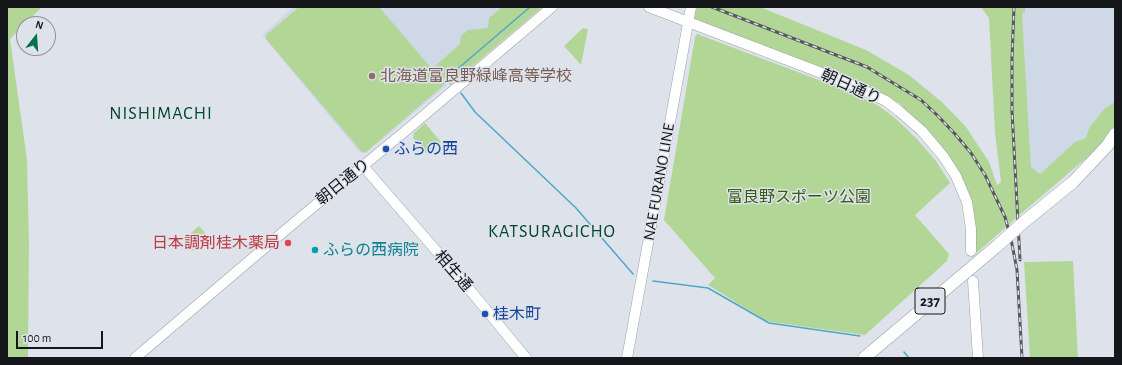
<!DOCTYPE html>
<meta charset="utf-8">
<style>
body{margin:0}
#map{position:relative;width:1122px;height:365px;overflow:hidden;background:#dee3eb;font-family:"Alegreya Sans",sans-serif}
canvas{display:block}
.frame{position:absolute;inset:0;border:8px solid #15171a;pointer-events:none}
.north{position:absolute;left:16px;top:16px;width:40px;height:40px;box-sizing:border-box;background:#dee3eb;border:1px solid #8e9197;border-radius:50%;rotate:17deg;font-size:11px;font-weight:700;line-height:16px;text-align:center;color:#15171a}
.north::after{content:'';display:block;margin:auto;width:14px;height:18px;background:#07724a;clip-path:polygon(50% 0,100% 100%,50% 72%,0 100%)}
.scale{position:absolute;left:16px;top:331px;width:87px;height:18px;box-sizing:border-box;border:2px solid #15171a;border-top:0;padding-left:5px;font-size:12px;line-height:14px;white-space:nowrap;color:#15171a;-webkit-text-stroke:3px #dee3eb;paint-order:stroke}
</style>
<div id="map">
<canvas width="1122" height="365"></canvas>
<div class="frame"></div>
<div class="north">N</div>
<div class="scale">100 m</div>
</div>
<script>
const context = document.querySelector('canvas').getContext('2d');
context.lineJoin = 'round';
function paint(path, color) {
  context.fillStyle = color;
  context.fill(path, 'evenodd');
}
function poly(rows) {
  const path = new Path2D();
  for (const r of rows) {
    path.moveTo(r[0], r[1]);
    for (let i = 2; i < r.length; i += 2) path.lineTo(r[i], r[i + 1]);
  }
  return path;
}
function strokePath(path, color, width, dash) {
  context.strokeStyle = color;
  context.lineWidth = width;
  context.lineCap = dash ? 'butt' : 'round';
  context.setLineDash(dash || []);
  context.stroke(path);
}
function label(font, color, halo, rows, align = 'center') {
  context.font = font + ' "Alegreya Sans","Noto Sans JP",sans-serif';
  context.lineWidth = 3;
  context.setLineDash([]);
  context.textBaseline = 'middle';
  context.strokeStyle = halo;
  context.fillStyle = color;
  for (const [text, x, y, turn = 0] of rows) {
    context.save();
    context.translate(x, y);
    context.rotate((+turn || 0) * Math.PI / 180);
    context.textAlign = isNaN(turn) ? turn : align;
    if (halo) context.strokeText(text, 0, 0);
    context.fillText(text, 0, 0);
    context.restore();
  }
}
const built = poly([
 [293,7,519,7,447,67,447,85,366,153,360,153,262,35],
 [1025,7,1115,7,1115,100,1112,104,1105,108,1089,128,1086,138,1075,142,1040,174,1031,167,1022,13,1025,11]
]);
const green = poly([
 [7,7,42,7,10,39,27,160,29,242,28,358,7,358],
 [299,7,379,7,445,84,366,152,362,152,266,39,266,35],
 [502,7,540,7,540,9,450,85,434,67,460,44,461,36,468,30,488,28,489,18],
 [696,7,760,7,866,50,909,75,943,103,966,127,989,162,997,185,1001,182,995,133,989,18,981,7,1025,7,1025,12,1022,13,1031,167,1040,174,1075,142,1086,138,1089,128,1105,108,1112,104,1115,100,1115,126,1104,143,1023,212,972,257,970,202,963,179,947,153,925,129,899,103,856,82,693,21],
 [583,28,588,29,581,65,564,46],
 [697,34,848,91,879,106,895,118,916,138,936,161,950,183,915,215,949,254,947,261,865,335,771,322,765,320,708,285,715,278,664,220,695,37],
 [425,123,441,142,427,154,413,138,414,133],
 [199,226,206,234,206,238,192,251,183,240],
 [1073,261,1078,358,1030,358,1024,262]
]);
const stream = poly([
 [453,80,454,72,530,7],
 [461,93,475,112,576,208,633,274],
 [653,281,708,288,769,323,860,336],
 [904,352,909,358]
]);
const secondary = poly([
 [649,7,853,85,886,101,899,111,922,131,943,156,956,176,967,202,971,229,971,251],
 [363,166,465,284,526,358],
 [973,281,978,358],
 [135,358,301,217,403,133,552,7],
 [627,358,691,7]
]);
const highway = poly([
 [1025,221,1073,182,1107,146,1115,134],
 [864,358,997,246]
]);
const rail = poly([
 [712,7,867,67,921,100,938,116,955,134,971,153,985,175,1005,217,1011,239,1017,270,1022,358],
 [1014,7,1012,59,1012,111,1020,260]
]);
const highwayBridge = poly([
 [997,246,1025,221]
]);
const markers = [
 [372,76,4,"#8d6e63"],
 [386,149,4,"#1a4fb4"],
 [288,243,4,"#e0444e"],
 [315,250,4,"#0f9aa8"],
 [485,314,4,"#1a4fb4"]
];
const shields = [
 [930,301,30]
];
const shieldNames = [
 ["237",930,301]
];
const educationNames = [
 ["北海道富良野緑峰高等学校",380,76]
];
const streetNames = [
 ["朝日通り",851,87,24],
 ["朝日通り",343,182,-39],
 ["NAE FURANO LINE",659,182,-80],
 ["相生通",453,271,49]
];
const transitNames = [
 ["ふらの西",394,149],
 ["桂木町",493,314]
];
const parkNames = [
 ["富良野スポーツ公園",799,197]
];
const healthNames = [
 ["日本調剤桂木薬局",280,243]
];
const cultureNames = [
 ["ふらの西病院",323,250]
];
const quarterNames = [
 ["NISHIMACHI",161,114],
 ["KATSURAGICHO",552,232]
];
paint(built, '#cfd8e6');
paint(green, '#b2d696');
strokePath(stream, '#4da7c9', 1.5);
strokePath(secondary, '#9ca1a8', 11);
strokePath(highway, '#9ca1a8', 13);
strokePath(secondary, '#fff', 10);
strokePath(highway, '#fff', 12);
strokePath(rail, '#56595d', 3);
strokePath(rail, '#dee3eb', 1.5, [4.5]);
strokePath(highwayBridge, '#9ca1a8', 13, []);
strokePath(highwayBridge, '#fff', 12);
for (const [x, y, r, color] of markers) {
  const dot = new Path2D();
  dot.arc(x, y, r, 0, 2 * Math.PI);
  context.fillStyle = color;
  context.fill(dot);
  strokePath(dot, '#dee3eb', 1.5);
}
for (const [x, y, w] of shields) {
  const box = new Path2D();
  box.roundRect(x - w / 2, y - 13, w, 26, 3);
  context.fillStyle = '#dee3eb';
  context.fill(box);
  strokePath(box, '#15171a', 1);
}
label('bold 15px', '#15171a', null, shieldNames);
label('16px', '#785e54', '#dee3eb', educationNames, 'left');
label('16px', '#15171a', '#dee3eb', streetNames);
label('16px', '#164399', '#dee3eb', transitNames, 'left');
label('16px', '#385a16', '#dee3eb', parkNames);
label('16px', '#be3a42', '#dee3eb', healthNames, 'right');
label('16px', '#0d838f', '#dee3eb', cultureNames, 'left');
context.letterSpacing = '1px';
label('18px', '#00472b', '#dee3eb', quarterNames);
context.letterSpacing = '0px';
</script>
